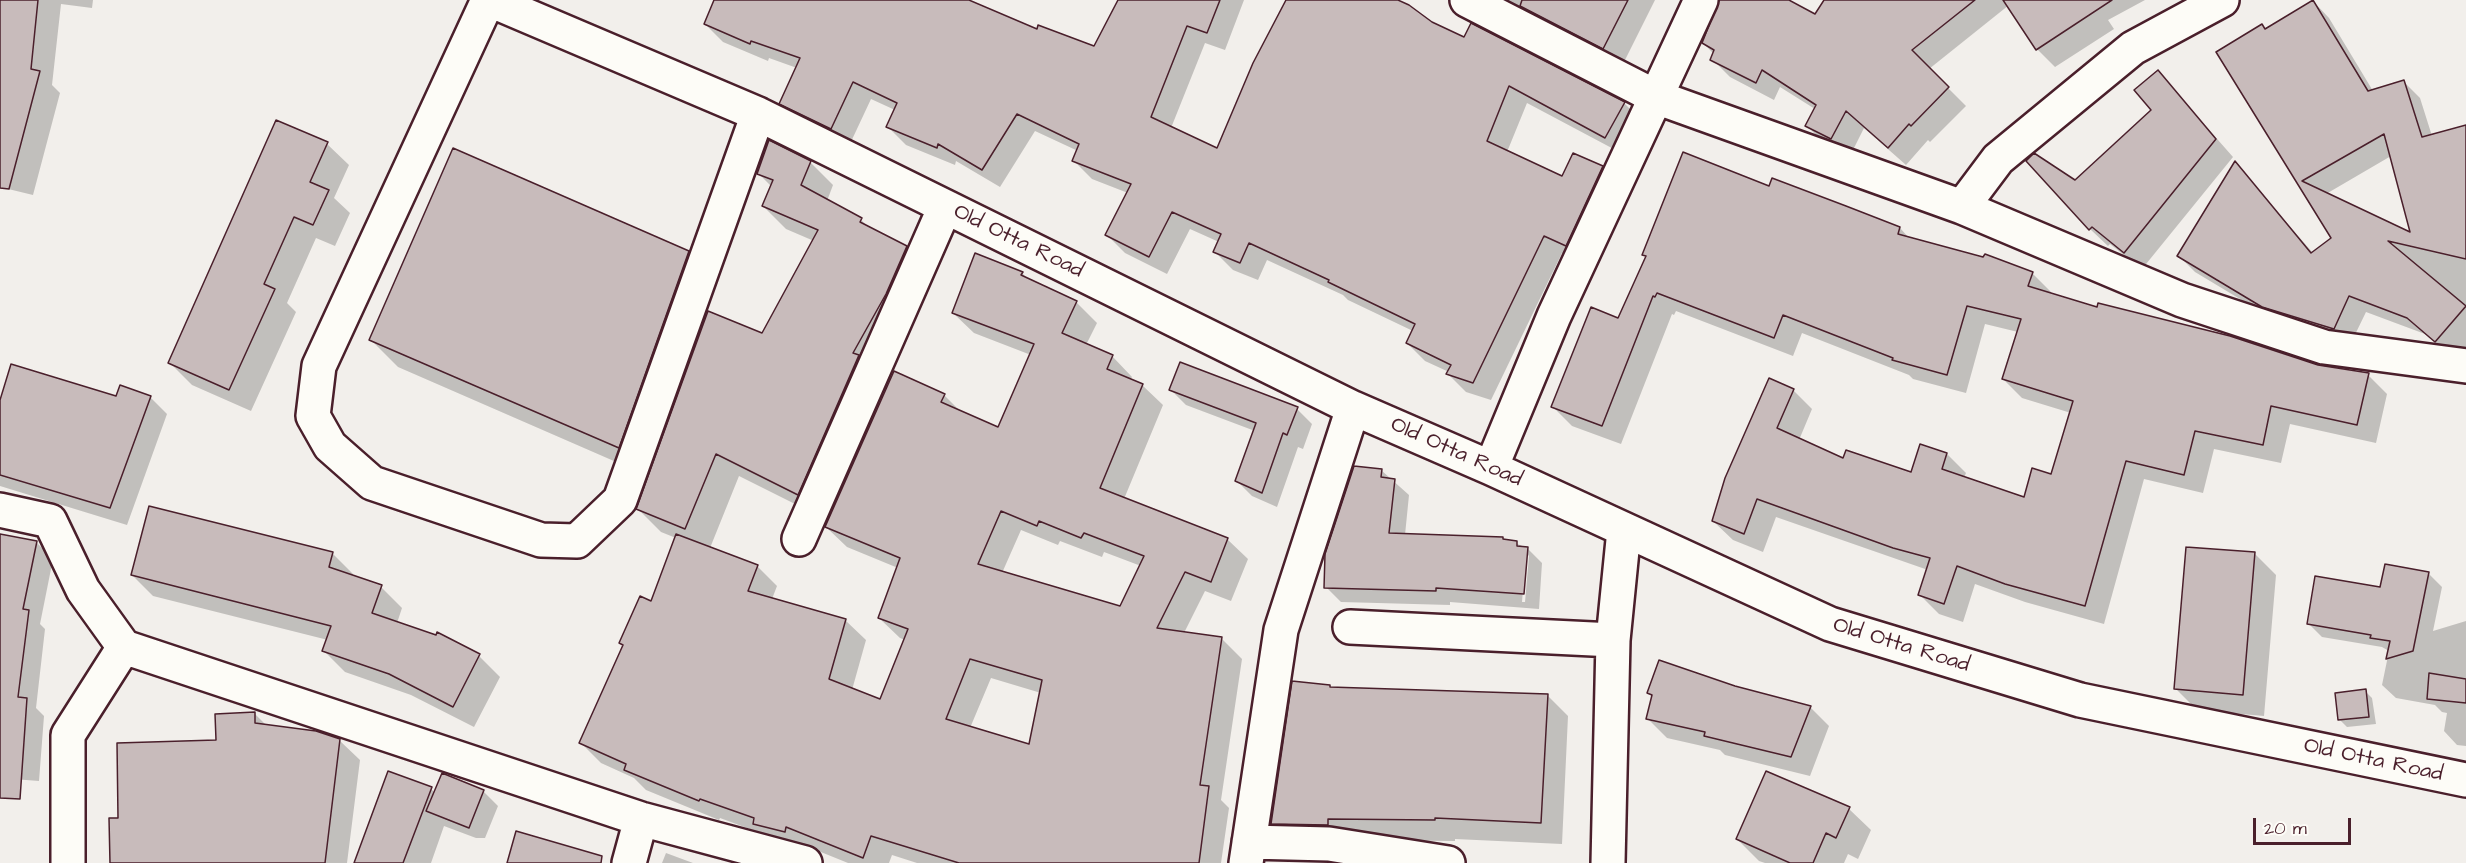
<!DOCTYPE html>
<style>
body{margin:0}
#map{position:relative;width:2466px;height:863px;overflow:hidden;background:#f2efeb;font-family:"Architects Daughter",sans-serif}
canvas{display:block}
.scale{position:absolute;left:2253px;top:818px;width:98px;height:27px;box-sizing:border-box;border:3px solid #4a1f2b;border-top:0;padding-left:8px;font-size:18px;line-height:21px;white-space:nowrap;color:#4a1f2b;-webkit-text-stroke:4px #fdfcf7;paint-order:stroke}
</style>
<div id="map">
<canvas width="2466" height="863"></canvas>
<div class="scale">20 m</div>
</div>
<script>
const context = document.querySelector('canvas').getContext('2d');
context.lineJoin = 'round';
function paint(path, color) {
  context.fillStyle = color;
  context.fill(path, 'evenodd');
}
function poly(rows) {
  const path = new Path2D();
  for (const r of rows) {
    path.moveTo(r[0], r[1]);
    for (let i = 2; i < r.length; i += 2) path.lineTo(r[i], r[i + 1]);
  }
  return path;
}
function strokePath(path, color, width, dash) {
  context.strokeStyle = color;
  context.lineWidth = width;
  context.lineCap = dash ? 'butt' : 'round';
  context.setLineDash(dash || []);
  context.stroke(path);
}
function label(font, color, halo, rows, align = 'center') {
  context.font = font + ' "Architects Daughter",sans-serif';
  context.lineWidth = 5;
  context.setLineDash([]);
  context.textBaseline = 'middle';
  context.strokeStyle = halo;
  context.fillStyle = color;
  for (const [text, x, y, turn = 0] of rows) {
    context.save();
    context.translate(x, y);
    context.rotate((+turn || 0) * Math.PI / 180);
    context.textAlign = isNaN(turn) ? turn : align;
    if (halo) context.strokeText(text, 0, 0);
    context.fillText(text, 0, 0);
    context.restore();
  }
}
const shadow = poly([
 [0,0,93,0,92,8,61,4,52,85,60,93,33,195,0,187],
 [716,0,965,0,1038,31,1094,48,1119,0,1244,0,1225,50,1205,43,1171,128,1218,150,1287,0,1395,0,1431,24,1624,103,1642,121,1623,154,1527,103,1507,152,1563,178,1602,168,1620,185,1584,263,1562,253,1491,400,1466,392,1448,374,1449,372,1425,361,1407,343,1413,331,1348,300,1343,295,1267,260,1258,280,1233,270,1215,252,1219,242,1190,229,1167,274,1125,253,1107,235,1128,193,1092,179,1074,161,1078,151,1035,131,1000,187,956,161,955,165,906,145,888,127,895,110,871,99,849,146,799,121,781,103,797,68,769,58,768,61,723,42,705,24],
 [1500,0,1655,0,1622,66],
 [1721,0,1767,0,1888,61,1853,0,2145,0,2108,20,2114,29,2055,67,2037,49,2009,5,1929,69,1966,106,1930,142,1928,140,1906,165,1864,128,1850,156,1825,144,1807,126,1815,109,1780,87,1774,100,1730,77,1712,59,1714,54,1703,43],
 [2313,1,2329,18,2373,91,2404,82,2420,98,2432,136,2466,127,2466,352,2453,357,2425,334,2366,312,2350,345,2280,323,2195,272,2179,256,2235,164,2313,253,2333,239,2218,52,2266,30],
 [2391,156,2412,234,2326,194],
 [2158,72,2233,157,2142,269,2110,244,2108,246,2090,229,2075,182,2154,110],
 [327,144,349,165,334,198,350,213,335,246,316,238,287,303,296,312,251,411,192,385,170,363],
 [810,162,833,185,827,201,861,220,871,229,907,247,930,270,821,517,739,476,710,548,757,566,777,586,772,599,845,620,866,640,852,690,881,701,905,640,900,638,879,618,898,568,847,547,826,527,944,395,962,413,999,429,1031,355,974,333,953,313,1022,273,1029,280,1076,302,1097,323,1086,345,1112,356,1132,377,1130,380,1142,385,1163,405,1124,499,1227,539,1248,559,1231,601,1205,591,1184,633,1222,639,1242,659,1221,800,1229,808,1221,863,917,863,892,855,889,863,848,863,806,846,775,843,766,835,720,818,719,820,646,790,634,778,601,763,581,743,624,646,620,642,651,603,676,538,661,532,638,509,763,335,814,241,786,229,763,206,772,187,758,173],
 [1021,530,1058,545,1060,541,1102,557,1104,552,1141,566,1120,608,1002,573],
 [991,678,1041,693,1030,746,970,728],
 [1770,188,1845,207,1900,228,1910,239,2032,273,2051,292,2050,294,2098,309,2318,366,2368,375,2387,394,2376,443,2290,424,2281,463,2214,449,2203,493,2144,479,2104,624,2025,602,1975,584,1963,622,1939,614,1920,595,1928,570,1776,517,1763,552,1733,540,1713,521,1793,390,1812,409,1799,440,1844,460,1912,474,1947,454,1966,473,1964,478,2025,499,2052,475,2071,413,2022,398,2003,379,2018,332,1985,324,1966,393,1913,379,1909,375,1802,333,1793,356,1676,311,1674,315,1672,314,1621,444,1572,426,1553,407,1619,320,1647,258,1644,254],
 [688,252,716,280,646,475,398,367,371,340],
 [1171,390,1297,409,1312,424,1303,449,1298,447,1277,507,1252,496,1237,481,1255,431,1186,405],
 [150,397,167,414,127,525,0,486,0,403],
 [1381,470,1409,495,1405,535,1503,538,1527,548,1542,563,1539,609,1450,602,1450,605,1341,602,1326,587],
 [1526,553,1529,556,1525,602,1522,602],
 [0,536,36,542,53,559,40,624,45,629,36,708,44,716,39,781,0,778],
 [332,553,353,574,353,577,381,587,402,608,397,623,479,656,500,677,474,727,411,695,345,672,324,651,328,640,153,596,132,575],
 [2254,553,2276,575,2264,716,2197,710,2175,688],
 [2428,573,2442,587,2433,631,2466,621,2466,746,2457,745,2444,731,2447,713,2442,712,2435,705,2396,698,2382,685,2389,651,2382,647,2322,637,2308,623,2381,589],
 [1329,686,1332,689,1547,695,1568,716,1562,844,1455,839,1455,841,1349,840,1294,844,1272,823],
 [1734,688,1810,707,1829,726,1810,776,1725,755,1720,750,1667,738,1648,719,1653,697,1649,693],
 [2365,691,2372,698,2376,724,2347,727,2340,720],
 [255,714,267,726,339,740,360,760,347,863,112,863,120,819],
 [431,789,435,793,483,791,498,806,485,838,476,838,444,826,431,863,355,863],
 [1849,809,1871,830,1858,859,1848,854,1844,863,1765,863,1759,861,1737,839],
 [666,853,693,863,662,863]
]);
const building = poly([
 [0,0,38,0,31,69,40,71,9,189,0,188,0,0],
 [714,0,969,0,1037,29,1038,25,1094,46,1118,0,1220,0,1207,33,1187,26,1151,117,1217,148,1253,63,1286,0,1398,0,1409,5,1432,22,1464,37,1471,23,1625,102,1605,138,1509,86,1487,141,1562,176,1573,153,1603,166,1566,246,1544,236,1473,383,1446,374,1451,365,1406,343,1415,324,1328,282,1329,280,1249,243,1240,263,1213,252,1221,234,1172,212,1149,257,1105,235,1131,184,1072,161,1079,144,1017,114,982,170,938,144,937,148,886,127,897,103,853,82,831,129,779,104,800,58,751,41,750,44,704,24,714,0],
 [1522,0,1628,0,1603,49,1520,6,1522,0],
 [1719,0,1789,0,1815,14,1824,0,1975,0,1912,50,1949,87,1911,126,1909,124,1888,148,1846,111,1831,139,1805,126,1816,105,1762,70,1756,83,1710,60,1714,50,1702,43,1719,0],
 [2003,0,2112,0,2036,50,2003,0],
 [2313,0,2368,91,2404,80,2422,137,2466,125,2466,259,2388,241,2466,306,2435,342,2407,318,2349,296,2334,329,2262,307,2177,256,2235,161,2311,253,2331,238,2216,52,2262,24,2265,29,2313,0],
 [2384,134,2410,232,2302,181,2384,134],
 [2158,70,2216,139,2124,253,2092,227,2089,230,2026,161,2034,153,2075,180,2151,110,2134,90,2158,70],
 [276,120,328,142,310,182,329,190,313,225,294,217,264,284,275,289,229,390,168,363,276,120],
 [769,140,811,161,801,185,862,218,860,222,907,246,886,294,853,353,859,355,798,495,716,454,685,529,636,509,708,311,762,333,818,230,762,206,773,180,757,174,769,140],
 [453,148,689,251,619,448,369,340,453,148],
 [1683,152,1769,186,1772,178,1846,206,1900,227,1898,234,1983,257,1985,254,2033,272,2028,286,2097,307,2098,303,2230,336,2318,365,2369,373,2357,425,2271,406,2263,445,2195,431,2184,475,2126,461,2085,606,2005,584,1957,566,1944,604,1918,595,1930,558,1893,548,1757,499,1744,534,1712,521,1725,478,1769,378,1794,389,1777,428,1843,458,1846,450,1911,472,1920,444,1947,453,1942,469,2024,497,2032,468,2051,474,2073,401,2002,379,2021,319,1967,306,1947,375,1892,360,1893,358,1783,315,1774,338,1657,293,1655,297,1653,296,1602,426,1551,407,1591,307,1618,318,1646,256,1642,255,1683,152],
 [975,253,1023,272,1021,275,1077,301,1062,333,1113,355,1107,369,1143,384,1100,488,1228,538,1211,582,1185,572,1157,628,1222,637,1200,785,1209,786,1199,863,959,863,871,836,863,858,786,827,785,832,753,824,754,818,700,799,699,801,624,770,626,764,579,743,623,645,619,643,640,596,651,601,676,534,758,565,748,591,846,619,829,679,880,699,908,629,878,618,900,558,825,527,894,371,945,394,941,402,998,427,1034,344,952,313,975,253],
 [1001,511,1037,526,1039,521,1081,538,1084,533,1144,556,1120,606,978,564,1001,511],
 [970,659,1042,680,1029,744,946,719,970,659],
 [1180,362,1298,407,1287,435,1283,433,1262,493,1235,481,1256,423,1169,390,1180,362],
 [11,364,116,396,120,385,151,396,110,508,0,475,0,400,11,364],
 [1354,466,1382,469,1381,477,1395,479,1389,533,1503,537,1503,539,1517,541,1517,546,1528,547,1524,594,1436,588,1436,591,1324,588,1325,554,1354,466],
 [149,506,333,552,329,567,382,585,372,613,436,635,437,632,480,654,453,707,389,674,322,651,331,626,131,575,149,506],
 [0,534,37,541,23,609,29,610,18,697,27,698,20,799,0,798,0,534],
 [2186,547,2255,552,2243,695,2174,689,2186,547],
 [2385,564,2429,572,2413,651,2386,659,2390,641,2370,638,2371,635,2307,624,2315,576,2380,587,2385,564],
 [1659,660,1735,686,1811,706,1791,757,1704,736,1705,732,1646,719,1652,695,1647,693,1659,660],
 [2429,673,2466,679,2466,703,2427,699,2429,673],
 [1292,681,1330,685,1330,687,1548,694,1541,823,1435,818,1435,820,1328,819,1328,825,1271,824,1292,681],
 [2366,689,2369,717,2338,720,2335,693,2366,689],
 [255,712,255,723,316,731,340,739,325,863,110,863,109,818,118,818,117,743,216,740,215,714,255,712],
 [388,771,432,787,403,863,354,863,388,771],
 [1766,771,1850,807,1836,838,1826,833,1813,863,1790,863,1736,839,1766,771],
 [442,773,484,790,469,828,426,811,442,773],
 [516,831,602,856,601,863,507,863,516,831]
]);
const minor = poly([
 [488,0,319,366,313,416,330,446,372,483,541,540,577,541,620,500,758,114],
 [490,0,758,114,1353,408,1491,468,1830,624,2080,700,2466,780],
 [1467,0,1656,97,1962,207,2182,300,2324,347,2466,366],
 [1962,207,1998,159,2133,48,2222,0],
 [1491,468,1554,316,1701,0],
 [0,510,50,521,83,590,124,647,641,819,805,863],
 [799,539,945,207],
 [1350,627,1613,640],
 [1249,842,1329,844,1448,863],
 [68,863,68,735,124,647],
 [629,863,641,819],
 [1246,863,1281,630,1353,408],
 [1608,863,1613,640,1624,530]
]);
const streetNames = [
 ["Old Otta Road",1018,242,26],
 ["Old Otta Road",1456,453,24],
 ["Old Otta Road",1901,646,17],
 ["Old Otta Road",2373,761,12]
];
paint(shadow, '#0003');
paint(building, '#c8bbbb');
strokePath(building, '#4a1f2b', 1.5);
strokePath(minor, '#4a1f2b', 38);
strokePath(minor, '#fdfcf7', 33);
label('22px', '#4a1f2b', '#fdfcf7', streetNames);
</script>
